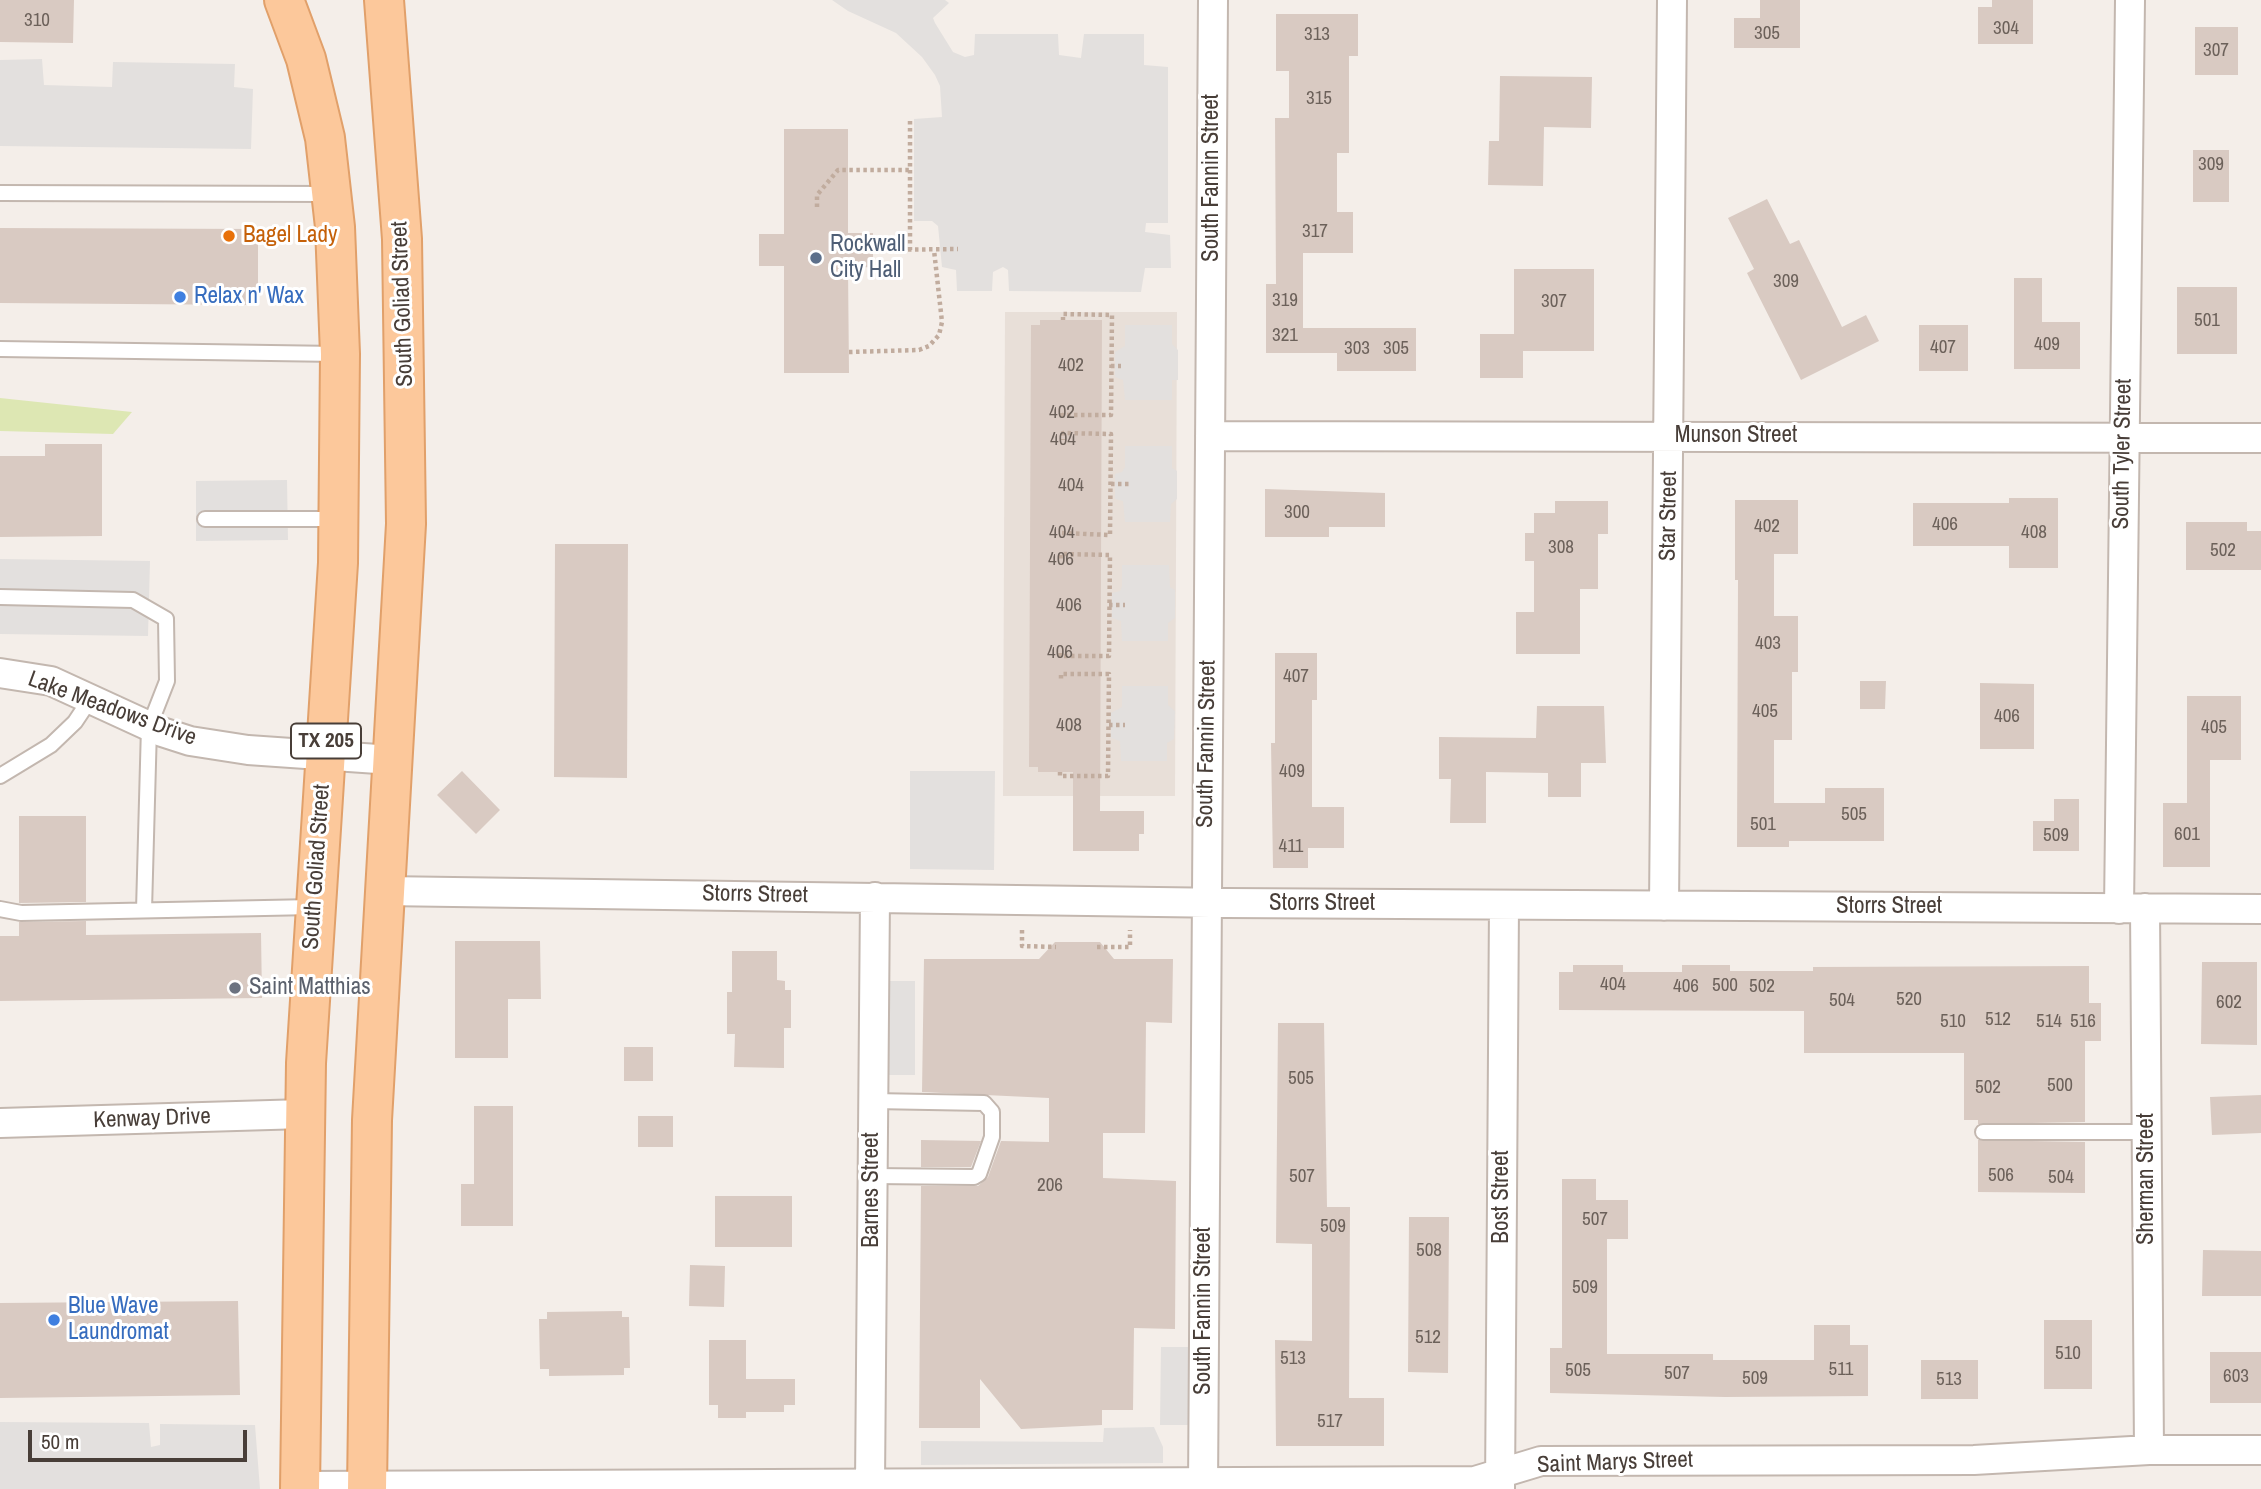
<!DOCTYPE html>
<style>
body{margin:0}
#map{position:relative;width:2261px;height:1489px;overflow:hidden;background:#f4eee9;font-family:"Archivo Narrow",sans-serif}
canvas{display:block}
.scale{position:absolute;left:28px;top:1430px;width:219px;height:32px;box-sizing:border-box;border:4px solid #483e38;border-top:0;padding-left:9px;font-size:21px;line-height:24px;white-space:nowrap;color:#483e38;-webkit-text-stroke:5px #fff;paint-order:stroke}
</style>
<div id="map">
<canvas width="2261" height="1489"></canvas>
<div class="scale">50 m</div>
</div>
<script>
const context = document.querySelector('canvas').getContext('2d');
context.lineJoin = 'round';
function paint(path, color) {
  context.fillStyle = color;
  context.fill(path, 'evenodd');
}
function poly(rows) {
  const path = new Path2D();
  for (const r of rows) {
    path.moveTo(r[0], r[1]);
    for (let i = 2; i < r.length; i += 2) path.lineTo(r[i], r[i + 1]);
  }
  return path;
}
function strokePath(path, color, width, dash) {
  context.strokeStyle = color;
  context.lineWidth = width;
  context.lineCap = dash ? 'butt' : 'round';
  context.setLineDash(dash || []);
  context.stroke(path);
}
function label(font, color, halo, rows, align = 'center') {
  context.font = font + ' "Archivo Narrow",sans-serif';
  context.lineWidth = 6;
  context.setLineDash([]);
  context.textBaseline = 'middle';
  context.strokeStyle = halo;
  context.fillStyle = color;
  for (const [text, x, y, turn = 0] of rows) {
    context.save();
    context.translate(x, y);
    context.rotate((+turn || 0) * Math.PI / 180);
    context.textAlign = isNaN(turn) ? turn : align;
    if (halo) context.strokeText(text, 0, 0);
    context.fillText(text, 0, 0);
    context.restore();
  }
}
const residential = poly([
 [1005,312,1177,312,1175,796,1003,796]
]);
const green = poly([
 [0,398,132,412,113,434,0,431]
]);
const parking = poly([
 [832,0,945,0,949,3,933,18,935,23,953,52,965,57,974,55,975,34,1058,34,1059,55,1081,58,1084,34,1144,34,1144,65,1168,67,1168,223,1146,223,1145,232,1170,235,1171,268,1145,268,1141,292,1009,291,1008,270,1003,267,993,272,992,291,957,291,956,270,942,267,938,226,932,221,914,221,914,119,942,117,940,86,935,75,922,57,896,33,848,11],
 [42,59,44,85,112,87,113,62,235,64,234,87,253,89,251,149,0,146,0,60],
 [1125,325,1172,325,1172,344,1178,350,1178,380,1172,380,1172,400,1125,400,1123,380,1115,377,1115,352,1125,346],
 [1125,446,1172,446,1172,468,1177,471,1177,499,1171,504,1170,522,1125,522,1123,501,1115,499,1115,474,1122,472,1125,467],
 [287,480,288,540,196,541,196,481],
 [0,559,150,561,148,636,0,634],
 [1122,565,1169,565,1170,587,1175,590,1175,618,1168,623,1168,641,1122,641,1121,621,1112,618,1112,593,1120,591,1122,586],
 [1122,686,1168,686,1168,705,1175,711,1174,739,1167,743,1167,761,1121,761,1120,741,1111,738,1111,713,1122,707],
 [910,771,995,771,994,870,910,869],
 [889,981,915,981,915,1075,889,1075],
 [1161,1347,1189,1347,1189,1425,1160,1425],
 [0,1422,149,1423,151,1447,160,1445,160,1424,255,1425,260,1489,0,1489],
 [1154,1427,1163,1447,1163,1463,921,1465,921,1441,1103,1442,1104,1428]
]);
const building = poly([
 [0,0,74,0,73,43,0,42],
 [1760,0,1800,0,1800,48,1734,48,1734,18,1760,18],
 [1992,0,2033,0,2033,44,1978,44,1978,7,1992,7],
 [1276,14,1358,14,1358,56,1349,56,1349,153,1337,153,1337,212,1353,212,1353,253,1303,253,1303,328,1416,328,1416,371,1337,371,1337,353,1266,353,1266,284,1276,284,1275,118,1289,118,1289,71,1276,71],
 [2195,27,2238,27,2238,75,2195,75],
 [1500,76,1592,77,1591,128,1544,127,1543,186,1488,185,1489,141,1499,141],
 [784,129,848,129,848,233,873,233,873,267,848,268,849,373,784,373,784,266,759,266,759,234,784,234],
 [2193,150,2229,150,2229,202,2193,202],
 [1767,199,1790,244,1799,240,1842,327,1866,315,1879,341,1801,380,1747,273,1754,269,1728,218],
 [0,228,258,229,258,305,0,303],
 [1514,269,1594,269,1594,351,1523,351,1523,378,1480,378,1480,334,1514,334],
 [2014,278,2042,278,2042,322,2080,322,2080,369,2014,369],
 [2177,287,2237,287,2237,354,2177,354],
 [1040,320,1102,320,1100,811,1144,811,1144,834,1139,834,1139,851,1073,851,1073,772,1038,772,1038,767,1029,767,1031,325,1040,325],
 [1919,325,1968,325,1968,371,1919,371],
 [45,444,102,444,102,536,0,537,0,456,45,456],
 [1265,489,1385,493,1385,527,1329,527,1329,537,1265,537],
 [2009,498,2058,498,2058,568,2009,568,2009,546,1913,546,1913,503,2009,503],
 [1735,500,1798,500,1798,554,1774,554,1774,616,1798,616,1798,672,1792,672,1792,740,1774,740,1774,803,1825,803,1825,788,1884,788,1884,841,1789,841,1789,847,1737,847,1738,580,1735,580],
 [1555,501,1608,501,1608,534,1598,534,1598,589,1580,589,1580,654,1516,654,1516,612,1534,612,1534,561,1525,561,1525,533,1534,533,1534,513,1555,513],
 [2186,522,2247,522,2247,531,2261,531,2261,570,2186,570],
 [555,544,628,544,627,778,554,777],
 [1275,653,1317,653,1317,700,1312,700,1312,807,1344,807,1344,848,1308,848,1308,868,1273,868,1271,743,1275,743],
 [1860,681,1886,681,1885,709,1860,709],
 [1980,683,2034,684,2034,749,1980,749],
 [2187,696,2241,696,2241,760,2210,760,2210,867,2163,867,2163,803,2187,803],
 [1537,706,1604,706,1606,763,1581,763,1581,797,1548,797,1548,773,1486,772,1486,823,1450,823,1451,779,1439,779,1439,737,1536,738],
 [462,771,500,810,476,834,437,795],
 [2054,799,2079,799,2079,851,2033,851,2033,821,2054,821],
 [19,816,86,816,86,902,19,903],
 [86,921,86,935,261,933,262,998,0,1001,0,936,19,936,19,922],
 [455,941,540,941,541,999,508,999,508,1058,455,1058],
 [1055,942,1100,942,1114,959,1173,959,1172,1023,1146,1022,1145,1133,1103,1133,1103,1178,1176,1181,1175,1329,1134,1328,1133,1410,1102,1410,1102,1425,1021,1429,980,1379,980,1428,919,1428,921,1186,978,1186,988,1177,1001,1141,1049,1142,1049,1098,922,1092,924,959,1039,959],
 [732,951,777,951,777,980,785,981,785,990,791,990,791,1028,784,1028,784,1068,734,1067,735,1034,727,1034,727,992,732,992],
 [2202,962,2257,962,2257,1045,2201,1044],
 [1573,965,1623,965,1623,972,1682,972,1682,965,1730,965,1730,971,1813,971,1813,967,2089,966,2089,1003,2101,1003,2101,1041,2085,1041,2085,1122,1978,1124,1978,1120,1964,1120,1964,1053,1804,1053,1804,1011,1559,1010,1559,972,1573,972],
 [1278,1023,1324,1023,1327,1207,1350,1207,1349,1398,1384,1398,1384,1446,1276,1446,1275,1340,1312,1341,1312,1244,1276,1243],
 [624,1047,653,1047,653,1081,624,1081],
 [2261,1095,2261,1133,2212,1135,2210,1097],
 [474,1106,513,1106,513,1226,461,1226,461,1184,474,1184],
 [638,1116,673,1116,673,1147,638,1147],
 [921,1140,981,1141,971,1167,921,1167],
 [1978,1140,2085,1142,2085,1193,1978,1192],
 [1562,1179,1596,1179,1596,1200,1628,1200,1628,1239,1607,1239,1607,1354,1713,1354,1713,1360,1814,1360,1814,1325,1850,1325,1850,1345,1868,1345,1868,1396,1725,1397,1550,1393,1550,1348,1562,1348],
 [715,1196,792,1196,792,1247,715,1247],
 [1409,1217,1449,1217,1448,1373,1408,1372],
 [2203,1250,2261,1251,2261,1296,2202,1296],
 [690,1265,725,1266,724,1307,689,1306],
 [238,1301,240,1395,0,1398,0,1303],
 [622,1311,622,1317,629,1317,630,1368,624,1368,624,1375,549,1376,549,1369,540,1369,539,1319,547,1319,547,1312],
 [2044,1320,2092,1320,2092,1389,2044,1389],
 [709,1340,746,1340,746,1379,795,1379,795,1405,784,1405,784,1412,746,1412,746,1418,718,1418,718,1405,709,1405],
 [2210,1352,2261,1352,2261,1403,2210,1403],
 [1921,1360,1978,1360,1978,1399,1921,1399]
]);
const path = poly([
 [910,121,910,250],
 [817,207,817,195,838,170,910,170],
 [873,250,958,249],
 [849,352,919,350,929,346,939,335,942,322,934,250],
 [1111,366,1121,366],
 [1062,413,1062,415,1111,415,1112,315,1063,314,1063,320],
 [1111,484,1129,484],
 [1062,533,1110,535,1111,434,1063,433,1063,440],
 [1109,605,1125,605],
 [1060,653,1060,656,1109,656,1110,555,1061,554,1061,560],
 [1109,725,1125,725],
 [1060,772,1060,776,1108,776,1109,674,1061,674,1061,679],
 [1022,930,1022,946,1056,947],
 [1097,947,1130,947,1130,930]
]);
const lane = poly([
 [0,193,331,194],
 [0,349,338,354],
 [205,519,337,519],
 [0,597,133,600,166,619,167,681,149,727,144,910],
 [0,776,51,745,75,722,91,698],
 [0,909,21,913,313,907],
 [1983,1132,2146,1132],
 [873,1176,974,1177,979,1174,992,1137,992,1112,984,1103,873,1101]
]);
const street = poly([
 [1210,436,2261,438],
 [0,673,51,681,162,732,190,741,248,750,392,760],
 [383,891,1228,903,2261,909],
 [1664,906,1672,0],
 [2145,908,2149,1450],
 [2119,909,2130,0],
 [0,1123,304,1114],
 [870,1483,875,897],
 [300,1486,1475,1481,1541,1461,1974,1460,2149,1450,2261,1450],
 [1203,1489,1213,0],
 [1500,1489,1504,905]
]);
const primary = poly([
 [284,0,306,59,325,138,335,227,340,354,338,563,306,1063,300,1489],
 [367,1489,372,1120,406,524,402,239,384,0]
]);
const markers = [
 [229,236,7,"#e8710a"],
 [816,258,7,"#5c6f8a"],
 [180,297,7,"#3f7fe0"],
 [235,988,7,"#6b7280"],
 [54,1320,7,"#3f7fe0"]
];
const numberNames = [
 ["310",37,21],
 ["304",2006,29],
 ["305",1767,34],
 ["313",1317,35],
 ["307",2216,51],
 ["315",1319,99],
 ["309",2211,165],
 ["317",1315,232],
 ["309",1786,282],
 ["319",1285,301],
 ["307",1554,302],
 ["501",2207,321],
 ["321",1285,336],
 ["409",2047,345],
 ["407",1943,348],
 ["303",1357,349],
 ["305",1396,349],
 ["402",1071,366],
 ["402",1062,413],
 ["404",1063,440],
 ["404",1071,486],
 ["300",1297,513],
 ["406",1945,525],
 ["402",1767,527],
 ["404",1062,533],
 ["408",2034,533],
 ["308",1561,548],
 ["502",2223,551],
 ["406",1061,560],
 ["406",1069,606],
 ["403",1768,644],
 ["406",1060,653],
 ["407",1296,677],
 ["405",1765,712],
 ["406",2007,717],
 ["408",1069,726],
 ["405",2214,728],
 ["409",1292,772],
 ["505",1854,815],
 ["501",1763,825],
 ["601",2187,835],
 ["509",2056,836],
 ["411",1291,847],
 ["404",1613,985],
 ["500",1725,986],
 ["406",1686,987],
 ["502",1762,987],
 ["520",1909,1000],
 ["504",1842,1001],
 ["602",2229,1003],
 ["512",1998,1020],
 ["510",1953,1022],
 ["514",2049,1022],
 ["516",2083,1022],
 ["505",1301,1079],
 ["500",2060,1086],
 ["502",1988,1088],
 ["506",2001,1176],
 ["507",1302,1177],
 ["504",2061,1178],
 ["206",1050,1186],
 ["507",1595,1220],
 ["509",1333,1227],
 ["508",1429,1251],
 ["509",1585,1288],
 ["512",1428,1338],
 ["510",2068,1354],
 ["513",1293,1359],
 ["511",1841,1370],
 ["505",1578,1371],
 ["507",1677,1374],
 ["603",2236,1377],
 ["509",1755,1379],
 ["513",1949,1380],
 ["517",1330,1422]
];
const shields = [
 [326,741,70]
];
const shieldNames = [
 ["TX 205",326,741]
];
const streetNames = [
 ["South Fannin Street",1212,178,-90],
 ["South Goliad Street",403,304,-92],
 ["Munson Street",1736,436],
 ["South Tyler Street",2123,454,-89],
 ["Star Street",1669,516,-89],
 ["Lake Meadows Drive",112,709,20],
 ["South Fannin Street",1207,744,-89],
 ["South Goliad Street",317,867,-86],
 ["Storrs Street",755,895,1],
 ["Storrs Street",1322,904],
 ["Storrs Street",1889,907],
 ["Kenway Drive",152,1119,-2],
 ["Sherman Street",2147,1179,-90],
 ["Barnes Street",872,1190,-90],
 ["Bost Street",1502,1197,-90],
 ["South Fannin Street",1204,1311,-90],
 ["Saint Marys Street",1615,1463,-2]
];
const foodNames = [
 ["Bagel Lady",243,236]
];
const serviceNames = [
 ["Rockwall",830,245],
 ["City Hall",830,271]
];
const shopNames = [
 ["Relax n' Wax",194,297],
 ["Blue Wave",68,1307],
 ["Laundromat",68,1333]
];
const worshipNames = [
 ["Saint Matthias",249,988]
];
paint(residential, '#e8dfd8');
paint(green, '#dde7b3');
paint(parking, '#e3e0de');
paint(building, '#d9cac2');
strokePath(lane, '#c3b7af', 18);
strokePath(street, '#c3b7af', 32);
strokePath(primary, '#e1a06a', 42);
strokePath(path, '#c1ac9e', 4.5, [3.5, 3.5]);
strokePath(lane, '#fff', 14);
strokePath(street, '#fff', 28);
strokePath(primary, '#fcc89b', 38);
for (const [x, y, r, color] of markers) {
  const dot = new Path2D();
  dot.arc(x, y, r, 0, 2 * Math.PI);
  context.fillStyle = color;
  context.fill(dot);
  strokePath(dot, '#fff', 2.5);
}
label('19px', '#6c615a', null, numberNames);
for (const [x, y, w] of shields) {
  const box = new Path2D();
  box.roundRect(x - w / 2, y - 17.5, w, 35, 5);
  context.fillStyle = '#fff';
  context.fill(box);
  strokePath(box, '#483e38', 2);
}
label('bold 21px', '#483e38', null, shieldNames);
label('23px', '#483e38', '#fff', streetNames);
label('23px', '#c56008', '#fff', foodNames, 'left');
label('23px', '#4e5e75', '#fff', serviceNames, 'left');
label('23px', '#366cbe', '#fff', shopNames, 'left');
label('23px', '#5b616d', '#fff', worshipNames, 'left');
</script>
